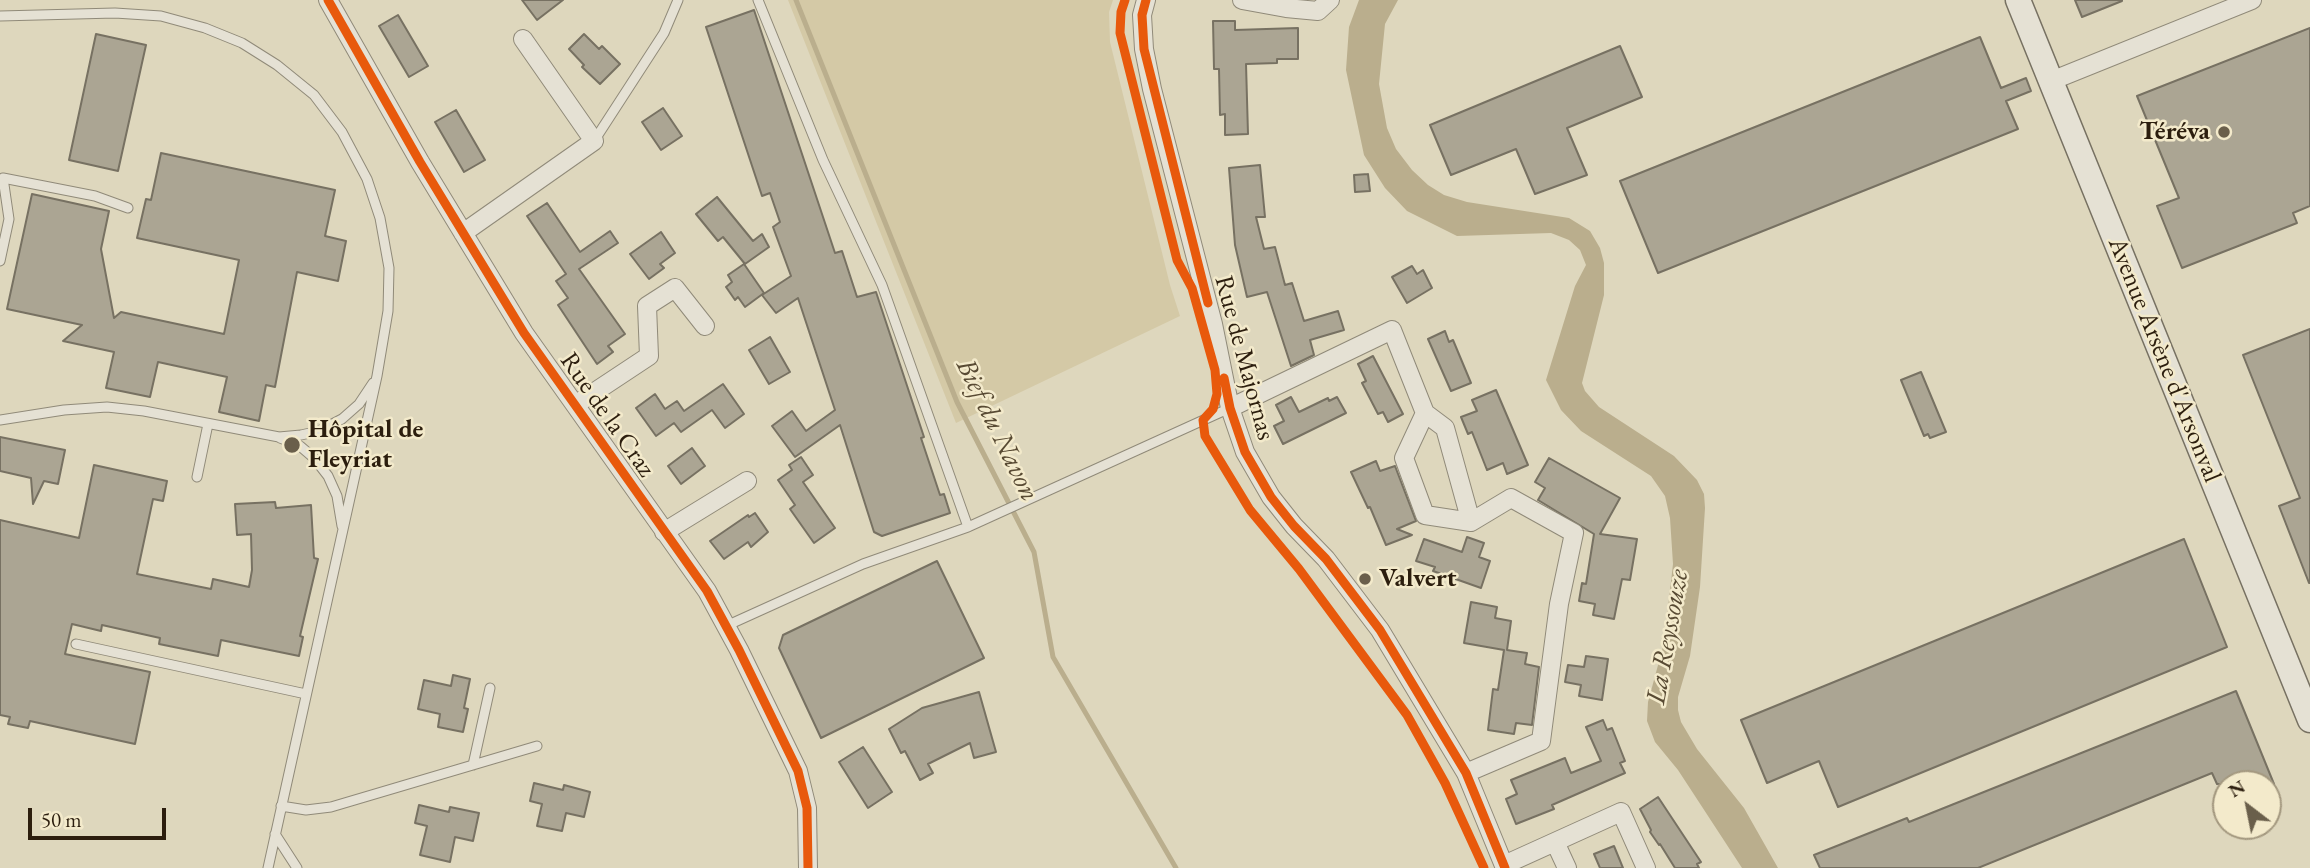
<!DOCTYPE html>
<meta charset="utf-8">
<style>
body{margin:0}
#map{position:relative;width:2310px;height:868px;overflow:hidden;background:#ded7bd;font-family:"EB Garamond",serif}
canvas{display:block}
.north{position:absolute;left:2212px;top:770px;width:70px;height:70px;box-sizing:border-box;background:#f3eacb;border:2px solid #a3987f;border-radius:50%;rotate:328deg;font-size:19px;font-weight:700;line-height:28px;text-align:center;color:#2c1e0e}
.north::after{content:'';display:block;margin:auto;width:24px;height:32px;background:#6a5f4b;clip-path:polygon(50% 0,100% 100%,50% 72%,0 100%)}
.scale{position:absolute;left:28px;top:808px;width:138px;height:32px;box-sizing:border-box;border:4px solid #2c1e0e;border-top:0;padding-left:9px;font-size:21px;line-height:24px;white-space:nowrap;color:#2c1e0e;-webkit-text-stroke:5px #f3eacb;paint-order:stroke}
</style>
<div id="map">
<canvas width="2310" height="868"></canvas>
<div class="north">N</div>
<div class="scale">50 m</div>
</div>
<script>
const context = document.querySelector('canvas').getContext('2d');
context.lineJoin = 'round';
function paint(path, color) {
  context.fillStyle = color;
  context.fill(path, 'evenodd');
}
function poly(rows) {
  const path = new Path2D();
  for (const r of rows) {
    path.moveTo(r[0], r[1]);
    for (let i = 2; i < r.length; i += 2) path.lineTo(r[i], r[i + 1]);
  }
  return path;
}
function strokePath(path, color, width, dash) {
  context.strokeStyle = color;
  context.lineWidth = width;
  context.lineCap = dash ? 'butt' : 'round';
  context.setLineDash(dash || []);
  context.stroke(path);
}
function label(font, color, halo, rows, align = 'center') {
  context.font = font + ' "EB Garamond",serif';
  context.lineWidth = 5;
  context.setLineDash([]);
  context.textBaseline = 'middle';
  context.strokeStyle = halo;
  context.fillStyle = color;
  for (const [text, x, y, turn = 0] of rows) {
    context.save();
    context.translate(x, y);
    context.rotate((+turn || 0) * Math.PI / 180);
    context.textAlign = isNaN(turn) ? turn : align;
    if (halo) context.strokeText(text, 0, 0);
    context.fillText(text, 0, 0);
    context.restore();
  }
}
const green = poly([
 [788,0,1113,0,1109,12,1110,42,1170,285,1180,316,956,423]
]);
const water = poly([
 [1359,0,1398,0,1385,24,1379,84,1387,128,1396,149,1412,170,1428,185,1444,195,1467,202,1569,218,1590,231,1600,248,1604,263,1604,295,1582,383,1585,391,1599,407,1674,456,1697,480,1704,494,1705,508,1700,587,1690,656,1678,697,1678,710,1681,722,1697,749,1744,808,1778,868,1742,868,1678,770,1655,742,1647,721,1648,702,1664,643,1673,564,1670,518,1665,496,1651,476,1581,431,1561,410,1546,380,1575,286,1586,265,1580,250,1569,240,1551,233,1457,236,1407,211,1385,188,1364,155,1346,70,1349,27]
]);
const stream = poly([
 [796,0,957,402,1034,552,1053,657,1176,868]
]);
const building = poly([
 [522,0,563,0,537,20,522,0],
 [2075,0,2122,0,2122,1,2082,17,2075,0],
 [754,10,835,253,842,251,857,297,876,292,924,437,921,438,940,495,944,494,950,513,882,536,874,532,840,425,795,457,772,426,792,411,806,431,835,410,798,298,776,313,762,295,791,276,773,227,780,222,770,193,762,196,706,27,754,10],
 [398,15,428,66,409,77,379,26,398,15],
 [1213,21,1235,21,1235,30,1298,28,1298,59,1277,59,1277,63,1246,64,1248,134,1225,135,1225,114,1220,115,1219,69,1214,69,1213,21],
 [2310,28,2310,206,2293,213,2297,223,2182,268,2157,206,2179,198,2137,96,2310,28],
 [96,34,146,45,118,171,69,160,96,34],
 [584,34,599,49,602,46,620,64,600,84,582,67,584,65,569,49,584,34],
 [1980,37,2001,88,2026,78,2031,91,2006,101,2018,129,1658,273,1620,181,1980,37],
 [1620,46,1642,97,1567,128,1587,175,1535,194,1516,149,1451,175,1430,125,1620,46],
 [663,108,682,136,661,150,642,122,663,108],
 [456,110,485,160,464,172,435,122,456,110],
 [161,153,335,190,325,236,346,241,338,281,297,272,275,387,266,385,259,421,219,412,227,377,158,362,150,397,106,388,114,352,63,341,82,325,7,309,32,194,109,211,101,249,114,318,121,312,224,334,239,260,137,238,146,199,151,200,161,153],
 [1260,165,1265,217,1256,217,1264,249,1275,247,1285,285,1292,283,1304,321,1338,311,1344,330,1310,340,1314,355,1291,366,1267,292,1247,297,1235,245,1229,168,1260,165],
 [1368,174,1370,191,1355,192,1354,175,1368,174],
 [717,197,753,241,762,234,769,247,745,264,723,237,718,241,696,214,717,197],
 [547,203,580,252,610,231,618,243,579,269,625,334,608,346,613,352,597,364,558,305,568,298,556,281,566,274,527,216,547,203],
 [661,232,675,253,660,264,664,268,649,279,630,254,661,232],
 [744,264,764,293,745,307,738,297,735,300,726,287,732,282,728,275,744,264],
 [1412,266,1417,274,1423,270,1432,288,1407,303,1392,277,1412,266],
 [2310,329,2310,583,2309,583,2279,506,2300,498,2243,355,2310,329],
 [1445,331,1449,342,1453,340,1471,383,1451,391,1428,339,1445,331],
 [770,337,790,372,769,384,749,350,770,337],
 [1373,356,1403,414,1388,422,1383,412,1378,414,1362,383,1366,381,1358,364,1373,356],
 [1921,372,1946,432,1930,438,1928,434,1924,436,1901,380,1921,372],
 [723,384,744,414,725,428,712,410,681,432,674,423,656,436,636,408,655,394,665,409,677,401,684,411,723,384],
 [1496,390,1528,465,1507,474,1503,463,1487,470,1472,432,1468,434,1461,417,1477,411,1472,400,1496,390],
 [1291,397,1299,412,1328,398,1329,401,1337,397,1346,413,1283,444,1274,426,1284,421,1276,405,1291,397],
 [0,437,65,450,58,484,44,481,33,504,31,478,0,471,0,437],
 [692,448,705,466,681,484,668,466,692,448],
 [801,457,813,475,803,482,835,528,814,543,790,509,795,505,778,480,792,470,789,465,801,457],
 [1549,458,1620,498,1600,534,1637,539,1630,580,1622,579,1614,619,1593,615,1595,604,1579,601,1582,583,1586,584,1594,534,1538,500,1545,488,1535,482,1549,458],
 [1376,461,1380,471,1395,466,1416,521,1397,529,1412,535,1386,545,1370,507,1368,508,1351,472,1376,461],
 [94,465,167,481,163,501,153,499,137,574,211,589,213,579,249,587,252,570,251,534,237,535,235,504,275,502,276,508,311,505,314,558,318,559,300,636,303,637,299,656,221,640,218,656,159,644,160,638,102,625,101,631,72,624,65,654,150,672,135,744,30,721,28,728,8,724,10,717,0,715,0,520,79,538,94,465],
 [755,513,768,532,751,547,748,542,724,559,710,541,748,515,749,517,755,513],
 [1467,537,1484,543,1479,557,1490,561,1481,588,1433,571,1435,567,1416,561,1424,539,1462,552,1467,537],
 [2184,539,2227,647,1838,807,1819,761,1767,783,1741,720,2184,539],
 [937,561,984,658,821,738,779,648,783,635,937,561],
 [1471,602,1497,607,1495,618,1511,621,1507,650,1527,653,1525,664,1539,667,1532,725,1516,723,1514,734,1488,730,1493,689,1498,690,1504,650,1464,643,1471,602],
 [1586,656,1608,659,1602,700,1579,696,1581,685,1565,682,1568,665,1584,667,1586,656],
 [453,675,470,679,464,708,468,709,463,732,438,727,440,714,418,709,424,680,451,686,453,675],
 [2236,691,2274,784,2217,784,2212,773,1978,868,1820,868,1814,855,1907,818,1909,822,2236,691],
 [979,692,996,752,974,758,970,743,928,764,933,773,920,780,905,751,901,753,889,729,922,708,979,692],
 [1603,720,1607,730,1612,728,1625,761,1620,763,1625,773,1552,805,1554,809,1516,824,1506,799,1517,794,1511,780,1565,758,1571,773,1601,761,1586,727,1603,720],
 [863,747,892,792,868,808,839,762,863,747],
 [534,783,563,790,564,785,590,792,584,817,566,813,562,831,537,826,542,804,530,801,534,783],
 [1658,797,1701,862,1697,864,1699,868,1675,868,1660,844,1659,845,1650,832,1651,830,1640,809,1658,797],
 [419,805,449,812,450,807,479,813,473,841,455,837,450,862,420,855,427,826,415,823,419,805],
 [1614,846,1623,868,1600,868,1594,854,1614,846]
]);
const lane = poly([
 [758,0,823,160,882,285,968,527],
 [0,16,115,13,161,16,205,28,242,43,277,65,314,95,342,132,367,179,380,218,389,268,388,311,377,376,268,868],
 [594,141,664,33,678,0],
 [0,180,3,178,95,196,128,208],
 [0,261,9,219,3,178],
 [0,420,64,410,107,407,144,411,279,437,301,435,319,431,342,419,359,404,373,383],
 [280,438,300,446,314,458,328,476,337,496,342,526],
 [197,477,208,424],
 [726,626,863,564,968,527,1230,408],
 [76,644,306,694],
 [473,765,490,688],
 [281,806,306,810,331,807,537,746],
 [275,834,297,868]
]);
const street = poly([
 [328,0,420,162,524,333,707,591,739,650,798,771,807,808,808,868],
 [1146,0,1142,15,1144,49,1152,89,1213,324,1230,408,1245,452,1271,497,1294,526,1326,559,1380,630,1466,773,1505,868],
 [1242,0,1286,8,1318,11,1330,0],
 [2051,81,2252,0],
 [463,233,594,141,523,39],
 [575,405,649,356,647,306,675,288,705,326],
 [1230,408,1392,330,1425,413,1404,458,1425,515,1471,522,1511,498,1574,533,1559,604,1541,741,1466,773],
 [1425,413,1445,428,1471,522],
 [664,532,747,481],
 [1555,842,1567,868],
 [1504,865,1621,812,1646,868]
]);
const secondary = poly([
 [2018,0,2310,720]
]);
const cycleway = poly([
 [328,0,420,162,524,333,707,591,739,650,798,771,807,808,808,868],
 [1125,0,1121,12,1120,33,1177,260,1192,288,1215,370,1217,394,1213,409,1203,420,1205,436,1250,510,1299,569,1407,715,1445,783,1484,868],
 [1146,0,1142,15,1144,49,1208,303],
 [1224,378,1230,408,1245,452,1271,497,1294,526,1326,559,1380,630,1466,773,1505,868]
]);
const markers = [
 [2224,132,7,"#6a5f4b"],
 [292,445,9,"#6a5f4b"],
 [1365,579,7,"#6a5f4b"]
];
const poiNames = [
 ["Téréva",2210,132,"right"],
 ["Hôpital de",308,430],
 ["Fleyriat",308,460],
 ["Valvert",1379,579]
];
const streetNames = [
 ["Rue de Majornas",1244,358,75],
 ["Avenue Arsène d'Arsonval",2164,360,68],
 ["Rue de la Craz",607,415,55]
];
const waterNames = [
 ["Bief du Navon",997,430,64],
 ["La Reyssouze",1668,637,-80]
];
paint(green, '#d4c9a6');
paint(water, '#baae8d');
strokePath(stream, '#baae8d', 5);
paint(building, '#aba593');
strokePath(building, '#777162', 2);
strokePath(lane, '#908a79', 11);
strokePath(street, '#908a79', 20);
strokePath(secondary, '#777162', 27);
strokePath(lane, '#e5e1d4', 9);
strokePath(street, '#e5e1d4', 18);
strokePath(secondary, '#e5e1d4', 24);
strokePath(cycleway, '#e8590c', 9);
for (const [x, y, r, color] of markers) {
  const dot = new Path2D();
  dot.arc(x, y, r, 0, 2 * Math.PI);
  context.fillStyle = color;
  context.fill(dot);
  strokePath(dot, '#f3eacb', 2.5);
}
label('bold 26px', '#2c1e0e', '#f3eacb', poiNames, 'left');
label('26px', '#2c1e0e', '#f3eacb', streetNames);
label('italic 28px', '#584a33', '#f3eacb', waterNames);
</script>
